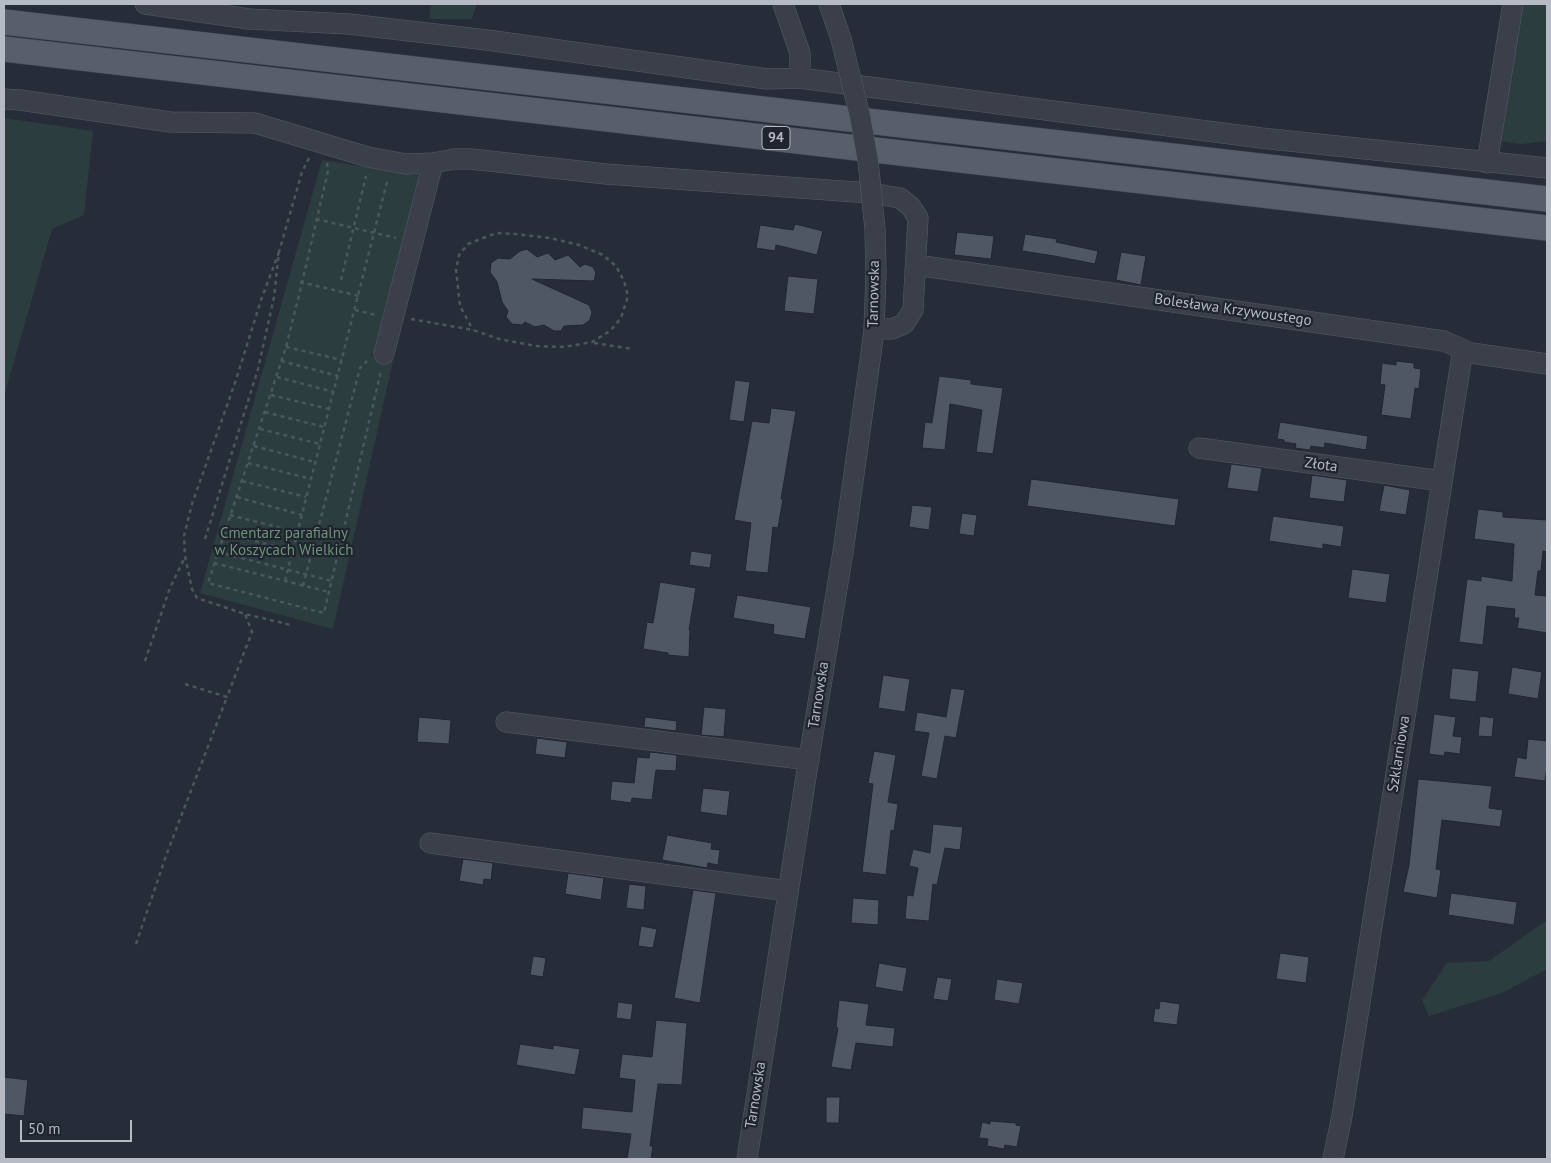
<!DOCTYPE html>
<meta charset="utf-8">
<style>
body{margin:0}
#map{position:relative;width:1551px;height:1163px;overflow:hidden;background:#262d39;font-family:"PT Sans",sans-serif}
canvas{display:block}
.frame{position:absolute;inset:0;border:5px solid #b5bac5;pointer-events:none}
.scale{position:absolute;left:20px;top:1120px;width:112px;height:22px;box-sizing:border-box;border:2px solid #b5bac5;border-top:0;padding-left:6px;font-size:15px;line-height:18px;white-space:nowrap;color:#b5bac5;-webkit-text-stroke:4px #1f242f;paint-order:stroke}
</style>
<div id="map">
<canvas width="1551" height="1163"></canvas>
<div class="frame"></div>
<div class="scale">50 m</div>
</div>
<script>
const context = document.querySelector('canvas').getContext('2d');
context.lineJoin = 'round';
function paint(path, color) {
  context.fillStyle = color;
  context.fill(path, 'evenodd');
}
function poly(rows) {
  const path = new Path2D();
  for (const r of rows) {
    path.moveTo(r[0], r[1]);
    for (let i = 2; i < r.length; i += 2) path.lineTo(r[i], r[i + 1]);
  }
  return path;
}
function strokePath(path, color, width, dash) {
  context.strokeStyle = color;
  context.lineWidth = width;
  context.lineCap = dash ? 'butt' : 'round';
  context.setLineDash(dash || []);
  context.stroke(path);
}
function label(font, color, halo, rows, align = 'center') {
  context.font = font + ' "PT Sans",sans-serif';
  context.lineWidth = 4.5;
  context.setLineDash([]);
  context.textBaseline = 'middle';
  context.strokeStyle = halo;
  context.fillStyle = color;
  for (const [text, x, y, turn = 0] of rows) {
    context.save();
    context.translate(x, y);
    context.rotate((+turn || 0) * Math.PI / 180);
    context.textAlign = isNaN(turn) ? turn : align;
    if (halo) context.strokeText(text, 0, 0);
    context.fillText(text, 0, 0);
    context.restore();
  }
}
const green = poly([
 [430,4,476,4,476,6,472,19,430,19],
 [1518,4,1547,4,1547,141,1522,144,1490,140],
 [4,118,93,131,84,215,52,229,4,396],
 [322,160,422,176,380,346,370,356,393,361,333,629,200,593],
 [1547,920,1547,969,1502,993,1429,1016,1422,1000,1447,963,1489,961]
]);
const building = poly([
 [795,224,823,231,817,255,776,245,775,251,756,248,760,225,793,230,795,224],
 [957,232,994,236,991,259,954,255,957,232],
 [1025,234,1057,239,1056,242,1098,251,1095,264,1054,256,1022,251,1025,234],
 [527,249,537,257,548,253,555,260,568,255,580,267,585,264,593,267,596,273,594,281,532,279,589,305,592,312,590,320,583,325,564,326,561,331,554,331,544,325,535,327,525,322,522,325,512,324,506,317,508,311,502,302,497,282,490,272,491,263,498,258,510,259,520,251,527,249],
 [1121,252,1146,256,1141,285,1116,280,1121,252],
 [788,276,818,279,814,314,784,311,788,276],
 [1396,361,1414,363,1414,368,1421,369,1419,389,1415,388,1411,419,1381,415,1385,385,1380,384,1382,363,1396,365,1396,361],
 [939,376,971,380,971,384,1003,388,993,454,976,452,982,410,950,404,945,450,922,448,925,422,932,423,939,376],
 [735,380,750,382,744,422,729,420,735,380],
 [771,408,796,411,781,499,783,499,778,528,773,527,768,573,745,571,751,523,734,520,752,421,769,423,771,408],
 [1280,422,1368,436,1366,450,1325,443,1324,448,1311,446,1310,450,1295,448,1296,444,1284,442,1284,440,1277,439,1280,422],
 [1231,464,1262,468,1258,492,1227,488,1231,464],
 [1312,475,1347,480,1344,502,1309,498,1312,475],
 [1031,479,1179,499,1175,526,1027,506,1031,479],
 [1384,485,1410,490,1406,515,1379,511,1384,485],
 [912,505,932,507,929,530,909,527,912,505],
 [1478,509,1503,512,1503,517,1547,520,1547,552,1543,551,1541,571,1538,571,1535,595,1547,596,1547,633,1517,628,1519,618,1514,618,1515,609,1487,606,1483,645,1459,642,1467,579,1481,581,1481,576,1512,581,1514,544,1474,539,1478,509],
 [962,513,977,515,974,536,959,534,962,513],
 [1273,516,1344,526,1341,547,1323,544,1323,549,1269,541,1273,516],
 [691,551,712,554,710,568,689,565,691,551],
 [1352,569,1390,574,1386,603,1348,598,1352,569],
 [660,582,696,588,689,630,690,630,689,657,668,655,668,653,643,649,647,622,653,623,660,582],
 [737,595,811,607,805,639,773,634,774,625,733,618,737,595],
 [1512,667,1542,672,1538,699,1508,694,1512,667],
 [1452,668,1479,671,1476,702,1449,699,1452,668],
 [883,675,910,679,905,712,878,708,883,675],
 [951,688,965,690,956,738,945,736,937,779,921,776,929,733,914,731,917,712,946,717,951,688],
 [704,707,726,709,724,737,701,735,704,707],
 [1434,714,1456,717,1453,736,1462,737,1460,754,1445,752,1444,756,1429,754,1434,714],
 [1480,716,1494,718,1492,737,1478,736,1480,716],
 [419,717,451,720,449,744,417,742,419,717],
 [645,717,677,721,676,731,644,727,645,717],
 [537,738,567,742,565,758,535,754,537,738],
 [1528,739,1547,741,1547,767,1545,781,1514,777,1517,757,1526,759,1528,739],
 [874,751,896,755,888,802,898,804,894,831,891,830,886,875,862,872,873,784,868,783,874,751],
 [650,752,677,755,676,771,656,770,652,800,632,798,631,803,610,800,612,781,634,783,637,757,649,758,650,752],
 [1418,779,1492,786,1489,808,1503,810,1500,827,1442,820,1436,869,1441,870,1437,898,1403,892,1409,865,1418,779],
 [703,788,730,791,727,816,700,812,703,788],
 [933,824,963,827,960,850,945,848,937,885,933,884,929,921,905,919,907,895,913,896,918,868,909,866,913,849,930,853,933,824],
 [667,835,712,843,711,849,720,850,718,865,708,863,707,868,662,860,667,835],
 [463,859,493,863,491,880,484,879,483,885,459,881,463,859],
 [568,873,604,878,601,900,565,894,568,873],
 [629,884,646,886,644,910,626,908,629,884],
 [693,890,716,893,700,1003,674,998,693,890],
 [1451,893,1517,902,1514,925,1448,915,1451,893],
 [853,898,879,900,878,925,851,923,853,898],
 [641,926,657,929,653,948,638,946,641,926],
 [1280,953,1309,957,1306,983,1276,979,1280,953],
 [533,956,546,958,543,977,530,975,533,956],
 [879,963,907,968,903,992,875,987,879,963],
 [937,977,952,979,948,1001,933,999,937,977],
 [997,979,1023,983,1019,1004,994,1000,997,979],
 [839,1000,869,1004,866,1025,895,1028,893,1047,856,1043,851,1070,831,1067,838,1028,836,1027,839,1000],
 [1160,1001,1180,1004,1177,1025,1153,1022,1155,1008,1159,1009,1160,1001],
 [618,1002,633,1004,631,1020,616,1018,618,1002],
 [656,1020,687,1023,682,1085,658,1084,650,1146,653,1146,651,1159,627,1159,631,1134,581,1129,583,1107,632,1112,635,1080,619,1078,622,1054,652,1057,656,1020],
 [520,1044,553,1049,553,1045,580,1049,575,1075,516,1065,520,1044],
 [4,1077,28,1080,24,1116,4,1114,4,1077],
 [826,1097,840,1097,839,1123,826,1123,826,1097],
 [990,1121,1016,1123,1016,1125,1021,1126,1017,1147,1005,1145,1004,1149,987,1146,988,1139,979,1138,982,1122,990,1124,990,1121]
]);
const path = poly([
 [327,163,328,171,302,283,286,347,208,583,324,613,381,371],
 [316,219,396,238],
 [279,252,261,300,236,380,192,504,184,536,185,556,192,589,197,598,245,614,291,625],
 [341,280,366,176],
 [300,282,359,296],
 [355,310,376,315],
 [411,319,473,330,499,339,536,346,564,347,592,342,610,331,621,318,628,296,624,281,616,266,603,255,579,245,550,238,515,234,497,233,483,238,468,244,459,255,456,270,460,306,473,330],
 [594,343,633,349],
 [286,347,342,360],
 [281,361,338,376],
 [277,377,334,392],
 [271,395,329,409],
 [265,412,324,427],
 [260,429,320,444],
 [254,446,315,462],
 [248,463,311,479],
 [242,481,306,497],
 [237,497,302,515],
 [230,515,297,532],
 [224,533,292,551],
 [205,539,258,369,274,297,279,252,302,172,309,158],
 [218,552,332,581],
 [214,563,329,592],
 [285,581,387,182],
 [303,586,360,368,367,361],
 [145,661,170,588,185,557],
 [185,684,227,697,252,632,245,614],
 [136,944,167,853,227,697]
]);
const minor = poly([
 [145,4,249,19,349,24,487,40,767,79,800,78,800,53,783,4],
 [829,4,841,39],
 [800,78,1261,138,1547,168],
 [4,99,20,100,170,122,255,123,368,157,406,164,433,163],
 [1487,163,1513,4],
 [916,265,1444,341,1471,353,1547,364],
 [384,354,433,163,454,159,471,159,606,174,870,193,900,198,911,207,918,218,913,310,904,324,892,329,874,329],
 [1199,448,1442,481],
 [506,722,809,760],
 [430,843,788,891],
 [747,1159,807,770,843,552,871,353,874,329,876,273,875,229],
 [1333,1159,1342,1116,1463,349]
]);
const major = poly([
 [4,22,1547,199],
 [4,49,1547,228]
]);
const minorBridge = poly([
 [841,39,860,116,868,161,875,229]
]);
const shields = [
 [776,138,28]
];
const shieldNames = [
 ["94",776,138]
];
const streetNames = [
 ["Tarnowska",874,294,-89],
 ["Bolesława Krzywoustego",1233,310,8],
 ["Złota",1321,465,8],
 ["Tarnowska",819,695,-81],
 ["Szklarniowa",1399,754,-81],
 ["Tarnowska",756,1095,-81]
];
const parkNames = [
 ["Cmentarz parafialny",284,534],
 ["w Koszycach Wielkich",284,551]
];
paint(green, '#2c3d3f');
paint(building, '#4f5765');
strokePath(building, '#212631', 1);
strokePath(minor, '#585d68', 21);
strokePath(major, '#434853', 26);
strokePath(path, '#4a585c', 2.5, [4, 4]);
strokePath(minor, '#3a3f4a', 20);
strokePath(major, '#585e6a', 25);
strokePath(minorBridge, '#585d68', 21, []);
strokePath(minorBridge, '#3a3f4a', 20);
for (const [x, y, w] of shields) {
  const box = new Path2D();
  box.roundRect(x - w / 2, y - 11.5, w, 23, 4);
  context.fillStyle = '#1f242f';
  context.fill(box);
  strokePath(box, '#b5bac5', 1);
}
label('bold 14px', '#b5bac5', null, shieldNames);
label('15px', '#b5bac5', '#1f242f', streetNames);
label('15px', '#6f937a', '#1f242f', parkNames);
</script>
